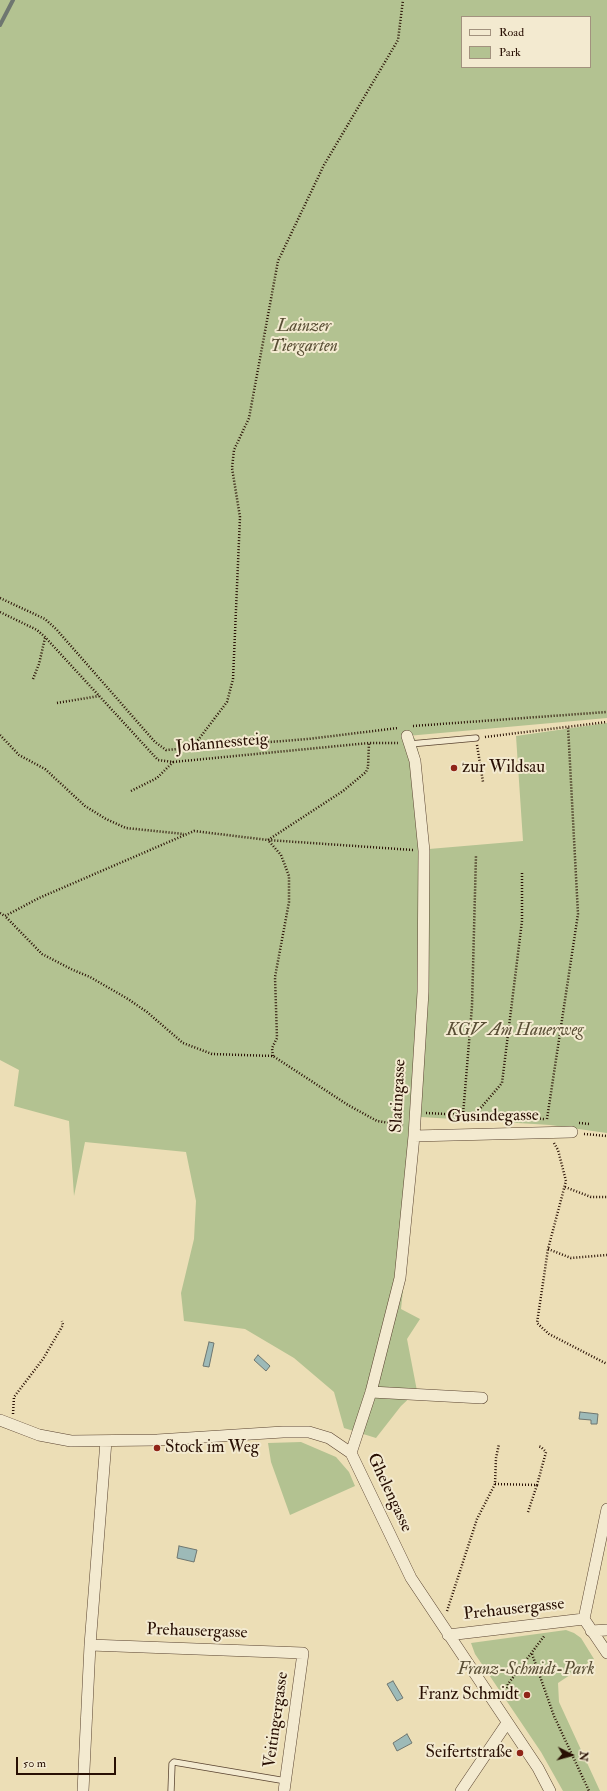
<!DOCTYPE html>
<meta charset="utf-8">
<style>
body{margin:0}
#map{position:relative;width:607px;height:1791px;overflow:hidden;background:#ecdeb6;font-family:"IM FELL Double Pica",serif}
canvas{display:block}
.legend{position:absolute;left:461px;top:16px;width:130px;height:52px;box-sizing:border-box;background:#f3ead0;border:1px solid #a2927e;margin:0;padding:5px 7px;list-style:none;font-size:12px;color:#280f03}
.legend li{display:flex;align-items:center;gap:8px;height:20px}
.legend b{width:20px;border:1px solid #a2927e}
.north{position:absolute;left:551px;top:1735px;width:40px;height:40px;-webkit-text-stroke:3px #f3ead0;paint-order:stroke;rotate:96deg;font-size:11px;font-weight:700;line-height:16px;text-align:center;color:#280f03}
.north::after{content:'';display:block;margin:auto;width:14px;height:18px;background:#280f03;clip-path:polygon(50% 0,100% 100%,50% 72%,0 100%)}
.scale{position:absolute;left:16px;top:1757px;width:100px;height:18px;box-sizing:border-box;border:2px solid #280f03;border-top:0;padding-left:5px;font-size:12px;line-height:14px;white-space:nowrap;color:#280f03;-webkit-text-stroke:3px #f3ead0;paint-order:stroke}
</style>
<div id="map">
<canvas width="607" height="1791"></canvas>
<ul class="legend">
<li><b style="height:5px;background:#f3ead0"></b>Road</li>
<li><b style="height:11px;background:#b3c291"></b>Park</li>
</ul>
<div class="north">N</div>
<div class="scale">50 m</div>
</div>
<script>
const context = document.querySelector('canvas').getContext('2d');
context.lineJoin = 'round';
function paint(path, color) {
  context.fillStyle = color;
  context.fill(path, 'evenodd');
}
function poly(rows) {
  const path = new Path2D();
  for (const r of rows) {
    path.moveTo(r[0], r[1]);
    for (let i = 2; i < r.length; i += 2) path.lineTo(r[i], r[i + 1]);
  }
  return path;
}
function strokePath(path, color, width, dash) {
  context.strokeStyle = color;
  context.lineWidth = width;
  context.lineCap = dash ? 'butt' : 'round';
  context.setLineDash(dash || []);
  context.stroke(path);
}
function label(font, color, halo, rows, align = 'center') {
  context.font = font + ' "IM FELL Double Pica",serif';
  context.lineWidth = 4;
  context.setLineDash([]);
  context.textBaseline = 'middle';
  context.strokeStyle = halo;
  context.fillStyle = color;
  for (const [text, x, y, turn = 0] of rows) {
    context.save();
    context.translate(x, y);
    context.rotate((+turn || 0) * Math.PI / 180);
    context.textAlign = isNaN(turn) ? turn : align;
    if (halo) context.strokeText(text, 0, 0);
    context.fillText(text, 0, 0);
    context.restore();
  }
}
const green = poly([
 [0,0,607,0,607,718,407,736,403,740,415,738,420,759,422,800,429,849,523,841,516,736,607,723,607,1133,550,1125,421,1117,401,1309,420,1319,407,1339,417,1391,401,1406,376,1438,344,1428,334,1392,294,1358,245,1329,184,1321,181,1293,194,1239,196,1201,186,1152,85,1142,74,1196,69,1121,14,1106,19,1070,0,1060],
 [462,17,590,17,590,67,462,67],
 [301,1442,336,1457,349,1472,355,1486,290,1515,271,1462,268,1443],
 [566,1630,574,1633,581,1638,594,1659,558,1683,559,1702,600,1791,563,1791,541,1752,475,1654,471,1643]
]);
const water = poly([
 [209,1342,214,1343,209,1367,203,1366,209,1342],
 [258,1355,270,1366,266,1371,254,1360,258,1355],
 [580,1412,598,1414,597,1424,591,1424,591,1420,579,1419,580,1412],
 [179,1546,197,1550,194,1562,177,1558,179,1546],
 [393,1681,403,1698,397,1701,387,1684,393,1681],
 [407,1734,412,1743,397,1751,393,1743,407,1734]
]);
const stream = poly([
 [0,25,13,0]
]);
const path = poly([
 [0,598,45,619,57,630,155,742,166,750,192,748,227,702,233,679,240,517,232,468,234,450,249,418,278,261,324,165,398,40,403,0],
 [0,612,37,630,45,637,158,760,173,762,369,743,398,743],
 [33,679,39,664,45,638],
 [57,703,99,696],
 [413,726,607,712],
 [0,735,19,755,45,769,85,806,106,819,126,828,184,834],
 [485,737,607,722],
 [477,745,483,782],
 [193,748,308,739,398,728],
 [131,791,157,778,173,762],
 [0,913,5,916],
 [273,1056,272,1048,277,1038,275,977,289,902,289,876,281,855,268,840,343,791,366,772,368,767,369,743],
 [426,1113,544,1119],
 [463,1115,472,1006,476,855],
 [473,1117,502,1083,522,921,522,872],
 [547,1119,578,914,568,726],
 [579,1123,590,1124],
 [403,1125,377,1121,348,1105,273,1056,212,1054,183,1043,147,1012,128,999,90,977,73,970,42,954,5,916,39,898,194,831,268,840,413,850],
 [584,1134,607,1136],
 [554,1143,558,1150,566,1181,548,1249,537,1323,549,1334,607,1364],
 [565,1187,591,1197,607,1197],
 [548,1249,571,1258,607,1255],
 [13,1414,14,1397,43,1359,63,1325,62,1321],
 [495,1484,537,1485,546,1452,541,1447,538,1446],
 [528,1512,537,1485],
 [447,1611,477,1519,495,1484,496,1458,499,1444],
 [532,1654,554,1716,589,1791],
 [505,1697,508,1684,545,1635]
]);
const service = poly([
 [410,744,476,738],
 [171,1791,172,1764,174,1762,286,1781]
]);
const minor = poly([
 [414,1136,572,1132],
 [371,1392,482,1398],
 [0,1420,39,1435,71,1441,157,1440,283,1432,309,1432,329,1438,351,1453,411,1578,538,1768,550,1791],
 [351,1453,371,1392,400,1278,414,1136,423,992,424,851,415,761,407,736],
 [607,1509,584,1619,607,1653],
 [591,1631,607,1630],
 [448,1635,584,1619],
 [90,1645,303,1653,284,1791],
 [83,1791,90,1645,106,1441],
 [461,1791,507,1723]
]);
const markers = [
 [454,768,4,"#8f2418"],
 [157,1448,4,"#8f2418"],
 [527,1695,4,"#8f2418"],
 [520,1753,4,"#8f2418"]
];
const parkNames = [
 ["Lainzer",304,327],
 ["Tiergarten",304,347],
 ["KGV Am Hauerweg",515,1031],
 ["Franz-Schmidt-Park",526,1670]
];
const streetNames = [
 ["Johannessteig",222,744,-5],
 ["Slatingasse",399,1096,-87],
 ["Gusindegasse",493,1117,-1],
 ["Ghelengasse",389,1493,65],
 ["Prehausergasse",514,1610,-6],
 ["Prehausergasse",197,1632,2],
 ["Veitingergasse",277,1720,-82]
];
const poiNames = [
 ["zur Wildsau",462,768],
 ["Stock im Weg",165,1448],
 ["Franz Schmidt",519,1695,"right"],
 ["Seifertstraße",512,1753,"right"]
];
paint(green, '#b3c291');
paint(water, '#9dbab8');
strokePath(water, '#6e7670', 1);
strokePath(stream, '#6e7670', 4);
strokePath(service, '#594330', 7);
strokePath(minor, '#594330', 12);
strokePath(path, '#280f03', 2.5, [1, 2]);
strokePath(service, '#f3ead0', 5.5);
strokePath(minor, '#f3ead0', 11);
for (const [x, y, r, color] of markers) {
  const dot = new Path2D();
  dot.arc(x, y, r, 0, 2 * Math.PI);
  context.fillStyle = color;
  context.fill(dot);
  strokePath(dot, '#f3ead0', 1.5);
}
label('italic 17px', '#594e35', '#f3ead0', parkNames);
label('17px', '#280f03', '#f3ead0', streetNames);
label('17px', '#280f03', '#f3ead0', poiNames, 'left');
</script>
